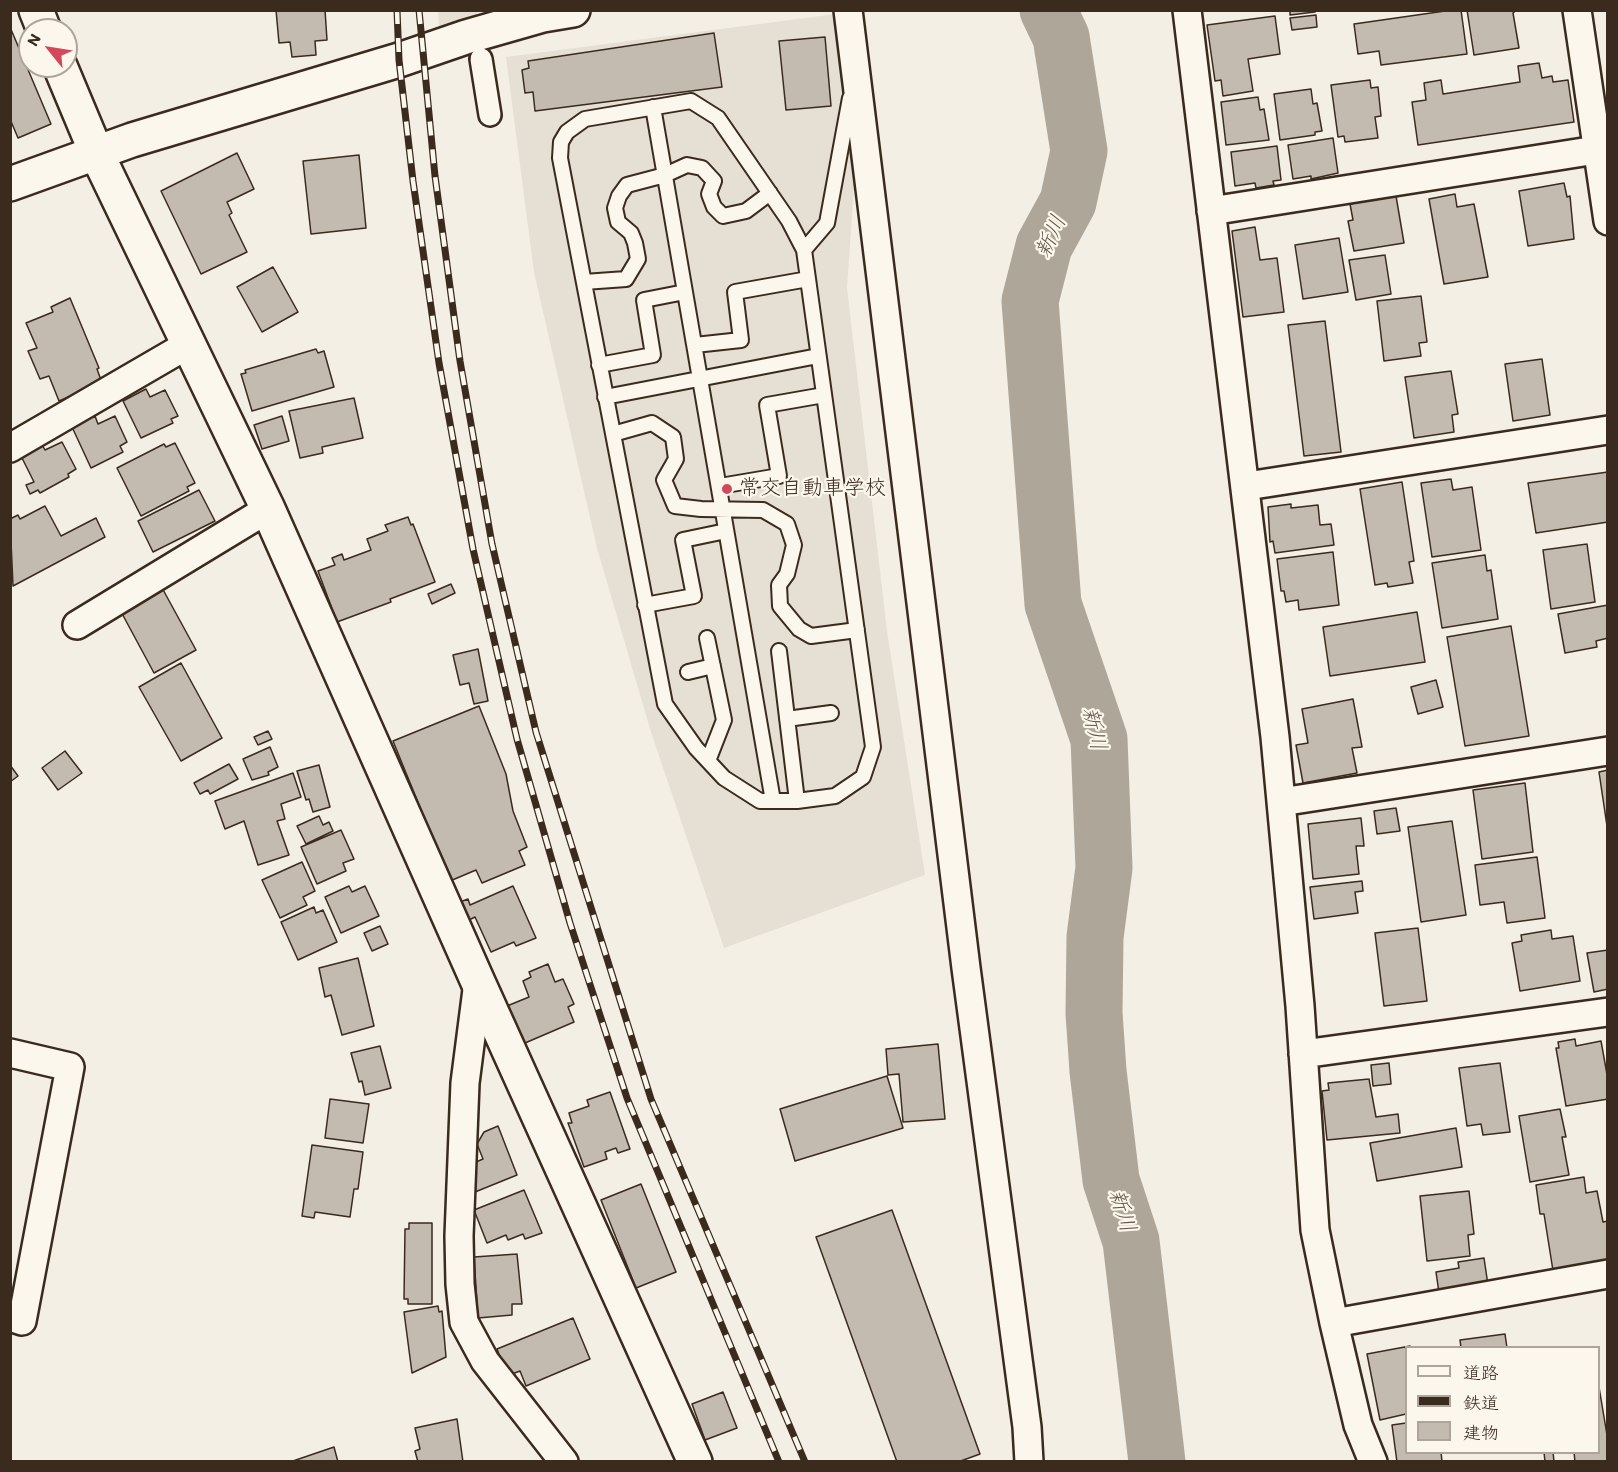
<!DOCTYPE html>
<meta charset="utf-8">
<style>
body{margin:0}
#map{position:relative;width:1618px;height:1472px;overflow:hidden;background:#f3efe4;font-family:Itim,"Klee One",sans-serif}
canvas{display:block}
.frame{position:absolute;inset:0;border:12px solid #3b2a1e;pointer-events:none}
.legend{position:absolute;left:1405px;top:1346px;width:195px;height:108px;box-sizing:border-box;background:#fbf7ec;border:2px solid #aea59a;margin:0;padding:8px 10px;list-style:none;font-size:18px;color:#3b2a1e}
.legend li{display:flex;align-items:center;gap:12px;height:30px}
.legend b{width:30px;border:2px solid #aea59a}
.north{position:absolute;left:18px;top:18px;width:60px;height:60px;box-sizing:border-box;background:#fbf7ec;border:2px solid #aea59a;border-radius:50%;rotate:300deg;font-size:16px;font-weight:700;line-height:24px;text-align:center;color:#3b2a1e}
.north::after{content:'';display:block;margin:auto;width:21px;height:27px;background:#d1495b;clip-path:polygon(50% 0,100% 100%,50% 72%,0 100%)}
</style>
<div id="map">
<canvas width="1618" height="1472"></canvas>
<div class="frame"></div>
<ul class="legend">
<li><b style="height:8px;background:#fbf7ec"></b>道路</li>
<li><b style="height:8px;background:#3b2a1e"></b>鉄道</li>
<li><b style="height:16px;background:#c3bbb0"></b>建物</li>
</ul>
<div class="north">N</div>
</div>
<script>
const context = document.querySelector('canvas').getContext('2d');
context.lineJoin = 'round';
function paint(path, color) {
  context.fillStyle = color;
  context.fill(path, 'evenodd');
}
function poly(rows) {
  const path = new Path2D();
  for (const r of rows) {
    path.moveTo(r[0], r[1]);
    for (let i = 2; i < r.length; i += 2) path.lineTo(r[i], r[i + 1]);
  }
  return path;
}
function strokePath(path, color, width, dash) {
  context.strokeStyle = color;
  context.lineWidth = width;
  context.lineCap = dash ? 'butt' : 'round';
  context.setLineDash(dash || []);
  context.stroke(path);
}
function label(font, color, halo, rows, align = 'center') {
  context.font = font + ' Itim,"Klee One",sans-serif';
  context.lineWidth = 4.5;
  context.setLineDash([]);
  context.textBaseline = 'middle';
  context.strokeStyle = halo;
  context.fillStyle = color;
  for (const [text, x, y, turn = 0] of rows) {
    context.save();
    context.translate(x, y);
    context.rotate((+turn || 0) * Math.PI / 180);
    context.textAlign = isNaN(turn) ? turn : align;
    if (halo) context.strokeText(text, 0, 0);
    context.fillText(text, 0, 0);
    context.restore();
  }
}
const built = poly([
 [438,11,477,11,477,18,439,29],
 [836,14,858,127,847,288,887,631,925,875,724,948,651,732,597,548,534,272,506,57]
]);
const river = poly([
 [1048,10,1061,37,1079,151,1068,202,1044,246,1030,301,1053,604,1099,739,1104,868,1095,937,1094,1013,1098,1071,1111,1180,1131,1241,1157,1462]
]);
const building = poly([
 [276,10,325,10,327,40,315,41,316,55,292,57,290,42,279,43,276,10],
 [1290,10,1314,10,1315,12,1290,15,1290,10],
 [1452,10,1461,10,1467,54,1381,65,1379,51,1358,54,1354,24,1452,10],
 [1467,10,1517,10,1513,13,1519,48,1474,55,1467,10],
 [1316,15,1317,27,1292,30,1290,18,1316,15],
 [1275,16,1280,54,1248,59,1253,91,1223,96,1221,80,1215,81,1207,25,1275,16],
 [10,27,51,124,18,138,10,119,10,27],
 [714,33,722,87,535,111,533,92,525,93,522,70,529,68,528,61,714,33],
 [825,37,831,106,786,110,779,41,825,37],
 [1539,63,1542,78,1552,76,1553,82,1568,80,1574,122,1418,145,1412,102,1426,100,1424,83,1441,80,1443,94,1520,82,1518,66,1539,63],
 [1370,80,1371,88,1378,87,1381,116,1375,117,1378,138,1345,142,1344,136,1338,137,1331,85,1370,80],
 [1311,89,1313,104,1317,103,1322,131,1315,132,1315,135,1280,140,1274,94,1311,89],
 [1258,97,1260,110,1264,109,1269,140,1226,145,1221,102,1258,97],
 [1333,138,1338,173,1311,179,1311,176,1293,179,1288,145,1333,138],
 [1277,146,1281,180,1273,181,1274,185,1256,188,1255,183,1235,186,1231,152,1277,146],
 [237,153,254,189,227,202,232,213,229,215,247,252,201,274,161,191,237,153],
 [359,155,366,228,311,234,303,161,359,155],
 [1564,183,1567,197,1570,196,1574,239,1528,246,1519,191,1564,183],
 [1455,194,1457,207,1474,204,1488,277,1444,284,1429,199,1455,194],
 [1396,196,1404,243,1354,251,1348,221,1353,220,1350,204,1396,196],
 [1255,227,1260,260,1277,258,1284,312,1243,317,1232,231,1255,227],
 [1339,238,1348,292,1303,299,1295,245,1339,238],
 [1385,255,1391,294,1356,300,1349,260,1385,255],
 [273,267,298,312,262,332,237,287,273,267],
 [1421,296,1427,342,1419,343,1421,356,1384,361,1377,301,1421,296],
 [70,298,99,368,97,369,102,383,59,401,49,376,40,379,28,351,37,348,26,323,53,312,51,307,70,298],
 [1325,321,1341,452,1304,456,1288,325,1325,321],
 [316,349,318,353,324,351,334,387,252,411,241,374,246,373,245,370,316,349],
 [1542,359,1550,415,1513,421,1505,364,1542,359],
 [1451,371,1458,414,1452,415,1454,432,1414,438,1405,377,1451,371],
 [146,389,150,397,165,390,178,416,171,419,173,423,141,438,123,401,146,389],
 [354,398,363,438,322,447,323,453,300,458,289,411,354,398],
 [95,416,98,424,115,416,127,442,120,446,123,452,91,468,72,427,95,416],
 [282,416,289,441,262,449,254,425,282,416],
 [62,442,76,469,68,474,69,477,40,493,38,490,30,494,26,485,34,482,20,454,41,443,45,450,62,442],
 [175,443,195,483,187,487,189,491,141,516,117,468,164,444,166,447,175,443],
 [1608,472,1608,522,1536,533,1528,483,1608,472],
 [1451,479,1453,490,1472,487,1481,550,1432,557,1421,483,1451,479],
 [1402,482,1414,561,1409,562,1413,583,1388,587,1387,583,1375,585,1360,489,1402,482],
 [199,490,215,521,153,552,138,521,199,490],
 [1291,504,1291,508,1318,505,1320,525,1331,524,1334,545,1275,553,1273,541,1270,542,1268,507,1291,504],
 [45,506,61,536,96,518,105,537,13,586,10,519,18,515,20,519,45,506],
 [408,517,411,525,413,524,435,582,390,599,391,602,337,622,318,571,335,565,332,558,342,554,344,560,371,550,367,539,388,531,385,525,408,517],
 [1587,544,1595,602,1551,609,1543,550,1587,544],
 [1333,552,1339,605,1299,610,1298,600,1286,602,1284,591,1281,591,1277,559,1333,552],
 [1485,555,1487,571,1491,570,1498,619,1442,628,1432,563,1485,555],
 [451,584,455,593,432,604,428,594,451,584],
 [161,586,196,650,154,673,119,608,161,586],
 [1608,605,1608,638,1596,641,1597,647,1565,653,1558,614,1608,605],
 [1417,612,1425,662,1330,676,1323,627,1417,612],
 [1511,626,1529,736,1465,746,1447,637,1511,626],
 [478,649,488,701,474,704,469,683,460,685,453,655,478,649],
 [181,663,222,738,181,761,139,687,181,663],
 [1436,680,1443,707,1418,714,1411,687,1436,680],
 [1353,699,1362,747,1352,748,1357,773,1303,783,1296,745,1308,743,1302,709,1353,699],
 [479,706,506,774,513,811,527,847,519,851,525,865,482,883,476,870,450,881,393,741,479,706],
 [268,731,272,739,258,745,254,737,268,731],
 [270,747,278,767,268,772,269,775,252,780,243,759,270,747],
 [65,751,82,773,58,790,42,768,65,751],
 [229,764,238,779,210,794,208,790,200,794,194,783,229,764],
 [10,765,18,776,10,782,10,765],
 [319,765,330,807,313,812,309,799,306,800,297,771,319,765],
 [1608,770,1608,833,1599,772,1608,770],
 [293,773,301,797,281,804,285,819,277,821,289,855,258,865,244,821,225,829,215,801,293,773],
 [1525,783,1533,852,1482,859,1473,790,1525,783],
 [1396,808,1400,831,1377,834,1374,811,1396,808],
 [319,816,323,825,329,822,333,831,306,844,297,826,319,816],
 [1361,818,1364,846,1356,846,1359,874,1313,879,1308,824,1361,818],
 [1452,821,1466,915,1421,922,1408,827,1452,821],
 [341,830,354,859,343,863,346,871,317,884,301,847,341,830],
 [1537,857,1545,918,1507,923,1504,902,1480,905,1475,865,1537,857],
 [302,862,315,891,303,897,307,905,280,918,262,880,302,862],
 [1362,881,1363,891,1355,892,1358,913,1314,919,1310,887,1362,881],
 [349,886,352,892,365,886,379,916,341,933,325,897,349,886],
 [513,886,536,938,516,946,514,942,491,952,475,917,469,920,460,902,468,899,470,905,513,886],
 [314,907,316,913,323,910,337,942,298,960,281,922,314,907],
 [380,926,388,944,372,951,364,933,380,926],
 [1418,928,1427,1001,1384,1006,1375,933,1418,928],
 [1551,930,1552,939,1573,936,1580,981,1520,991,1512,943,1522,941,1521,935,1551,930],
 [1608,950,1608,989,1594,992,1587,953,1608,950],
 [358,958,374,1026,342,1035,331,995,325,997,319,968,358,958],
 [548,964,555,982,563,979,574,1004,568,1007,574,1022,525,1043,507,1006,529,997,523,981,531,977,529,972,548,964],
 [1575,1039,1576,1046,1601,1041,1608,1080,1608,1099,1566,1106,1556,1048,1559,1048,1558,1042,1575,1039],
 [938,1044,945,1119,903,1122,899,1074,888,1075,886,1049,938,1044],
 [380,1046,391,1088,365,1095,362,1081,359,1082,351,1053,380,1046],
 [1389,1063,1391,1084,1373,1086,1371,1065,1389,1063],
 [1500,1063,1510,1132,1483,1135,1481,1124,1467,1126,1459,1068,1500,1063],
 [887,1076,903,1128,795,1161,780,1109,887,1076],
 [1369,1079,1376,1117,1398,1114,1400,1133,1327,1140,1322,1091,1329,1090,1328,1083,1369,1079],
 [610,1092,630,1149,618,1153,616,1148,605,1152,607,1159,584,1167,568,1123,572,1123,569,1113,589,1106,587,1100,610,1092],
 [330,1099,369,1104,363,1143,325,1138,330,1099],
 [1560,1109,1566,1137,1562,1137,1569,1175,1530,1182,1519,1116,1560,1109],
 [498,1126,517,1175,475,1192,476,1162,483,1159,477,1144,484,1132,498,1126],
 [1456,1128,1462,1167,1377,1181,1370,1143,1456,1128],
 [312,1145,363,1152,358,1189,354,1189,350,1217,315,1212,314,1218,302,1216,312,1145],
 [1584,1177,1586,1193,1597,1191,1603,1222,1608,1221,1608,1269,1554,1277,1544,1214,1540,1214,1536,1185,1584,1177],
 [641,1184,676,1272,636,1288,601,1200,641,1184],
 [524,1190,542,1233,525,1239,523,1234,508,1240,506,1235,487,1243,474,1210,524,1190],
 [1469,1191,1474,1234,1468,1235,1470,1256,1427,1261,1420,1196,1469,1191],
 [892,1210,980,1454,958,1462,897,1462,816,1237,892,1210],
 [409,1223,432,1223,432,1304,408,1304,408,1299,404,1299,405,1229,409,1229,409,1223],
 [517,1254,522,1304,512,1304,512,1315,478,1318,474,1257,517,1254],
 [1484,1258,1488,1285,1439,1293,1436,1272,1459,1268,1458,1262,1484,1258],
 [438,1306,439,1312,442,1311,446,1357,412,1373,404,1312,438,1306],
 [573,1318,590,1359,526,1386,520,1371,507,1376,497,1349,573,1318],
 [1505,1334,1507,1348,1461,1348,1460,1340,1505,1334],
 [1410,1346,1406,1348,1406,1414,1380,1420,1367,1354,1410,1346],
 [1598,1381,1608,1441,1608,1462,1575,1462,1574,1452,1598,1452,1598,1381],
 [723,1392,737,1428,705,1440,692,1404,723,1392],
 [457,1419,463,1462,418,1462,415,1451,420,1449,415,1428,457,1419],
 [1406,1423,1406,1452,1441,1452,1442,1462,1397,1462,1392,1425,1406,1423],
 [334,1447,338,1462,290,1462,334,1447],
 [1544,1452,1553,1452,1554,1462,1545,1462,1544,1452]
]);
const service = poly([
 [653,107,773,801],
 [804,250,789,221,718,118,691,101,585,119,567,132,561,142,560,158,665,704,696,748,724,778,760,801,797,801,835,796,863,777,873,747,804,250,827,223,850,98],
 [584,282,626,279,638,259,635,243,631,233,618,222,615,208,619,196,627,185,665,175,687,165,702,168,714,181,709,194,714,207,723,216,746,211,770,193],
 [695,345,741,340,735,292,808,279],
 [599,365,653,355,644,300,685,292],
 [605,397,818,356],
 [613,434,652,423,673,437,676,459,664,480,675,506,701,509,763,510,787,524,794,545,787,574,779,585,780,606,799,629,811,636,857,630],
 [720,486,779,476,767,405,824,395],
 [645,605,694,596,683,540,726,531],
 [707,638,724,720,708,761],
 [779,651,797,801],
 [688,672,713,666],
 [787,719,831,713]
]);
const pedestrian = poly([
 [481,59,490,115]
]);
const minor = poly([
 [848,10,966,968,1027,1427,1029,1462],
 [1187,10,1275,737,1300,1006,1315,1230,1334,1323,1358,1425,1373,1462],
 [1577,10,1608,221],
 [1211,211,1596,150],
 [10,448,189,344],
 [1247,486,1608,430],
 [77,625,268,509],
 [1281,802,1608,751],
 [478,982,465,1083,459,1236,460,1284,464,1322,485,1361,564,1462],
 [10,1053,70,1067,22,1321,10,1317],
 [1303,1054,1608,1012],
 [1334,1323,1608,1274]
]);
const tertiary = poly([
 [36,10,44,30],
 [60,66,96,152,268,509,478,982,695,1462],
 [10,184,132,140,399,60,466,37,543,15,573,10]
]);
const rail = poly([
 [397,10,399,60,413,181,439,363,473,549,517,739,570,923,627,1098,779,1462],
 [419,10,435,176,460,361,492,544,536,732,651,1099,805,1462]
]);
const markers = [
 [727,489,6,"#d1495b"]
];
const poiNames = [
 ["常交自動車学校",739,489]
];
const waterNames = [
 ["新川",1052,237,-66],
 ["新川",1093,729,77],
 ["新川",1121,1211,72]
];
paint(built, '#e5dfd4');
strokePath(river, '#afa69a', 57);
paint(building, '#c3bbb0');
strokePath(building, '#3b2a1e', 1.5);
strokePath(service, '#3b2a1e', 18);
strokePath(pedestrian, '#3b2a1e', 26);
strokePath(minor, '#3b2a1e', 32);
strokePath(tertiary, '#3b2a1e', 38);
strokePath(service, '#fbf7ec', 14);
strokePath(pedestrian, '#fbf7ec', 21);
strokePath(minor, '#fbf7ec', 27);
strokePath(tertiary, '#fbf7ec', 33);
strokePath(rail, '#3b2a1e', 7);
strokePath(rail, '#fbf7ec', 4.5, [14]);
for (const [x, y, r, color] of markers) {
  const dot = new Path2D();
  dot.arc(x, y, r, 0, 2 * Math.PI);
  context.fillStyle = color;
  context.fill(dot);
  strokePath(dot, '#fbf7ec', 2);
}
label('21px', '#3b2a1e', '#fbf7ec', poiNames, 'left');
label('italic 22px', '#645549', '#fbf7ec', waterNames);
</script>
